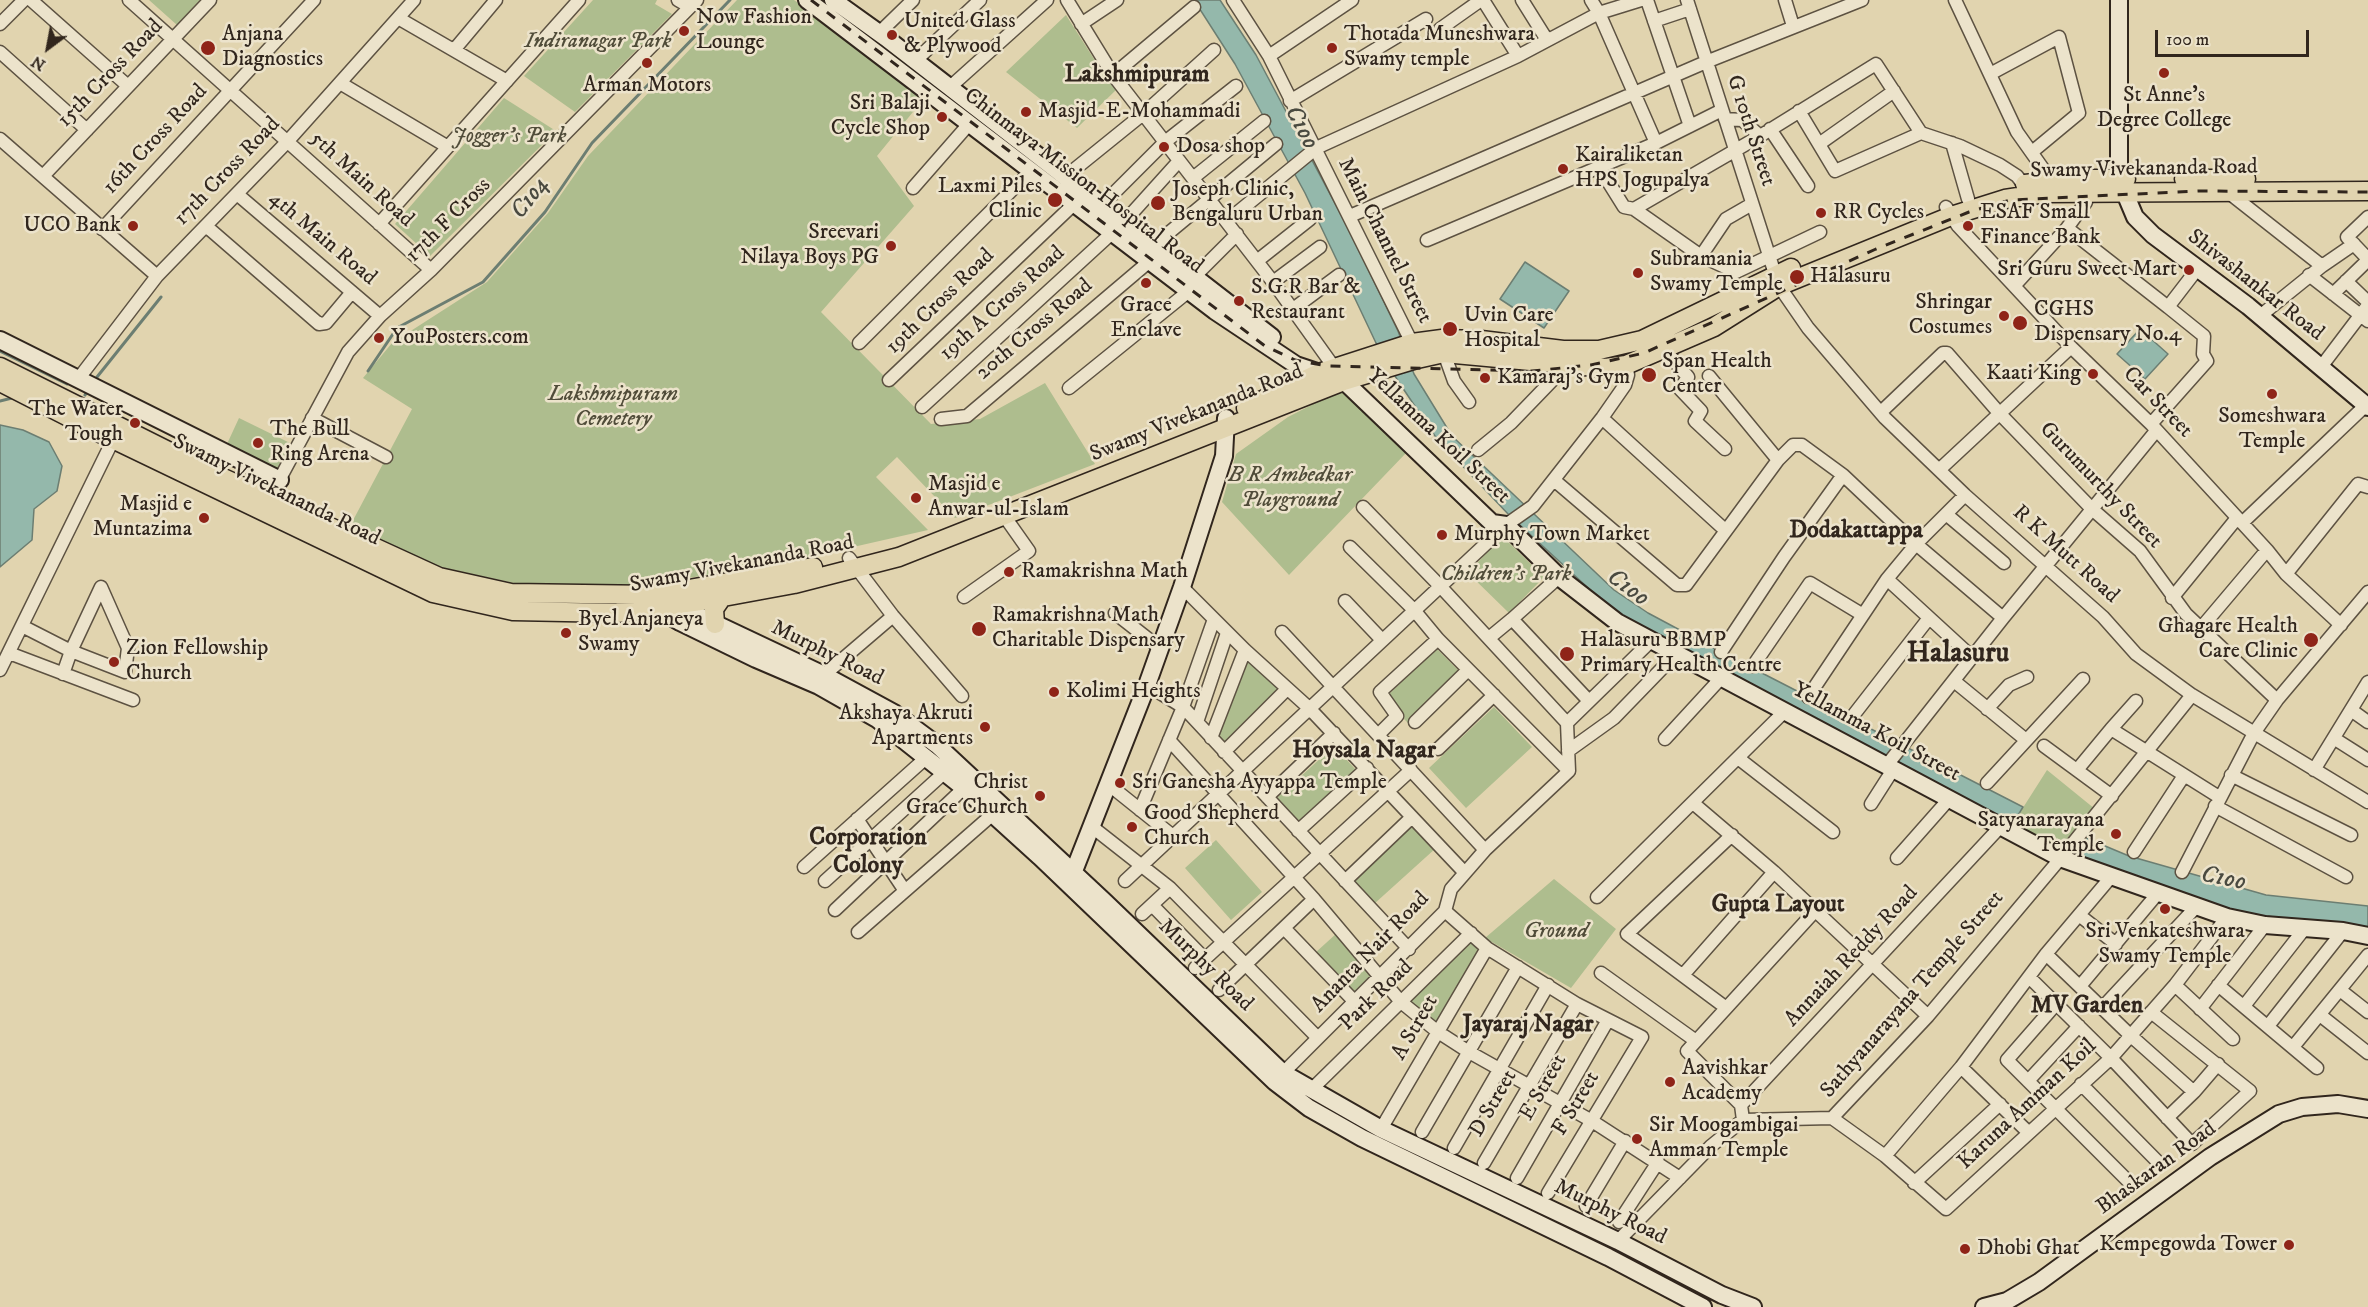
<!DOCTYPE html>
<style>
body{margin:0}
#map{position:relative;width:2368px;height:1307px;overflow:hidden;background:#e1d4af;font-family:"IM FELL DW Pica",serif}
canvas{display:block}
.north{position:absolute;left:18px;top:18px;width:60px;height:60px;-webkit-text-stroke:4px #ece3cb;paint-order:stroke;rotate:212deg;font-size:16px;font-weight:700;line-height:24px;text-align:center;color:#31261d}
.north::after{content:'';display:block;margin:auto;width:21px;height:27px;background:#31261d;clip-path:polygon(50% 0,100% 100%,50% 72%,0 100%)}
.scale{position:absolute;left:2155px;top:30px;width:154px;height:27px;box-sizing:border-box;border:3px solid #31261d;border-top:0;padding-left:8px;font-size:18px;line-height:21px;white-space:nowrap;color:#31261d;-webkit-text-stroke:4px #ece3cb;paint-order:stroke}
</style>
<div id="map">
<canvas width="2368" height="1307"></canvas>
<div class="north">N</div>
<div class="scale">100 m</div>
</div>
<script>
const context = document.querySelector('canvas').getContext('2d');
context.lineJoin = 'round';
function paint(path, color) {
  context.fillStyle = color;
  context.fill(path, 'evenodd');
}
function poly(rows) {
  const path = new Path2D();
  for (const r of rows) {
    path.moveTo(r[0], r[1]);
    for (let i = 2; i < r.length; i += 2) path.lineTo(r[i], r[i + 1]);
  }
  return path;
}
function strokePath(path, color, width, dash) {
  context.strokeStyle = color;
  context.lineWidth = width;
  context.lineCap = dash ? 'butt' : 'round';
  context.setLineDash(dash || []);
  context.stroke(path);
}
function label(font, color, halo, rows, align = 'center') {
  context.font = font + ' "IM FELL DW Pica",serif';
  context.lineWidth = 5;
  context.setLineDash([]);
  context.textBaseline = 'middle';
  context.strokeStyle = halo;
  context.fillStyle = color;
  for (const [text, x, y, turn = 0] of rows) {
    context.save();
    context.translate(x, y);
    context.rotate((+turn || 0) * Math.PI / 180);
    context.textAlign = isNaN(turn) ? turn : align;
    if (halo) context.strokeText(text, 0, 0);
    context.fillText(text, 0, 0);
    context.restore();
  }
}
const green = poly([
 [149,0,200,0,177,25],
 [593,0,657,0,655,4,672,14,575,112,524,76],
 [737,0,794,0,926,96,877,156,914,206,821,312,931,424,980,419,1045,383,1095,464,955,518,897,457,876,477,928,530,787,562,633,587,528,586,440,567,350,526,412,409,363,378,392,343,487,282,548,213,588,156],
 [1066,15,1108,81,1117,89,1077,128,1006,72],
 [504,98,556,131,430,256,395,224],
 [1337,392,1343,392,1406,453,1289,575,1222,502,1236,454,1288,417],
 [239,418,290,443,277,469,227,444],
 [1502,536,1544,577,1509,613,1468,573],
 [1436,648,1462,674,1410,725,1384,699],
 [1247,659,1282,688,1224,744,1217,737],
 [1494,707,1532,747,1466,808,1429,768],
 [1334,746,1356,770,1299,822,1277,798],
 [2047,770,2095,809,2062,851,2012,825],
 [1408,817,1436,848,1374,904,1346,874],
 [1216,840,1262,892,1231,920,1185,868],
 [1554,879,1616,929,1571,988,1485,938],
 [1337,933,1376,975,1353,995,1315,953],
 [1472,938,1483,950,1436,1025,1406,1002]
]);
const water = poly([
 [1194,0,1220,0,1256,55,1348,228,1398,331,1414,374,1452,436,1614,590,1648,613,1721,652,2023,807,2012,825,1636,627,1598,597,1509,515,1437,439,1398,381,1376,343,1305,193,1235,64,1194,0],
 [1525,262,1569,291,1544,328,1500,299,1525,262],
 [2140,329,2168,354,2145,379,2117,354,2140,329],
 [0,425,23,430,49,442,62,466,57,491,34,509,32,540,0,567,0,425],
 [2086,838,2129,856,2266,895,2368,906,2368,929,2250,914,2173,893,2073,855,2086,838]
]);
const stream = poly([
 [0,351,67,384],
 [368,371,397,328,483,282,545,212,592,143,730,0],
 [97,377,161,297],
 [85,395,86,393],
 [0,401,16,397]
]);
const street = poly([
 [31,0,128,86],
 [129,0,431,270],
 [678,0,690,7],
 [1067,0,1113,75,1273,282,1331,363],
 [1233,0,1269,56,1412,343],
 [1483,0,1518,56],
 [1522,0,1547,40],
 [1591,0,1599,13,1656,143],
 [1647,0,1690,126],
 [1687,0,1775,274],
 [1785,0,1793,26],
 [1955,0,2017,132,2051,180],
 [398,18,507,81],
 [1654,21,1690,9],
 [0,24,24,0],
 [1081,24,1117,0],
 [1440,29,1481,0],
 [879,33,913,0],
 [454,50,496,0],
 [0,52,87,130],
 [1269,56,1352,0],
 [915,61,980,0],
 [1990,74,2059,37,2079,113,2032,152],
 [1113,75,1194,7],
 [340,83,448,147],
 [949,88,1047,0],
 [1290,101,1426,19],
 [1799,111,1835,171,1921,133,1960,146,2000,165,2017,176,2023,184],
 [1725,119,1742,120,1760,136],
 [1770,129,1808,186],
 [0,139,157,276],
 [1952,143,1968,199],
 [1819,144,1894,91],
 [1314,149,1518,56,1599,13,1641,0],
 [1599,167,1624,207,1634,209,1701,256,1736,272,1820,232],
 [43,176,210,0],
 [1065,177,1143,114,1214,50],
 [1193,178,1264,121],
 [913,188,969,124],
 [2228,192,2322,266,2260,316],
 [237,194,380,316],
 [1102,205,1165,142,1236,86],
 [1946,207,1958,226,2071,347,2151,424,2267,550,2286,574,2341,625],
 [1634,209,1760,136,1876,64,1921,133],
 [1350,216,1706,62,1862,0],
 [2368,217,2347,237,2368,259],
 [1227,221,1309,154],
 [1124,222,1179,161],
 [379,224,579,0],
 [206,226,319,324,326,323,352,292],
 [2067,228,2168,307,2198,268],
 [102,229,314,0],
 [1427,240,1656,143,1722,110],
 [1154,245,1276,144],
 [1701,256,1726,219,1752,204],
 [1257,261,1310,219],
 [2322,266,2354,244],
 [2309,275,2368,321],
 [1195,276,1237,234],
 [2346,281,2368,302],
 [1273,282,1320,247],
 [2015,285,2067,228,2086,202,2085,192],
 [1779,286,1808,328,1885,418,1965,495,2103,617,2136,654,2192,695,2368,802],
 [2333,294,2368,260],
 [1293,309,1339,275],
 [859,343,1031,171],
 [1664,349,1688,377,1680,389,1701,411,1695,421,1725,449],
 [1444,353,1454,381,1469,402],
 [2321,367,2368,305],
 [1709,376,1778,460],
 [79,378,157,276,287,142,414,0],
 [889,380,1074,204],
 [1069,388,1189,291],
 [922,407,1113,232],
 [1881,412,1943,353,1947,353,2000,414,2092,509,2140,551,2186,614,2277,700],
 [312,418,386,457],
 [1602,418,1725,530],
 [941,419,967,416,1151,260],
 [2151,424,2207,361,2203,354,2204,336,2168,307],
 [1478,450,1511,423,1567,365],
 [1939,470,2071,347],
 [1554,480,1677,585,1686,585,1778,460,1793,445,1802,445,1843,475,1916,544,2003,618],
 [269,499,348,352,380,316,431,270,697,0],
 [1363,507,1440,586,1567,723],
 [1946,514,2004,563],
 [2242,523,2366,405],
 [1350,547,1414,610,1438,639,1569,771],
 [849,558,893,616,962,696],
 [2286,574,2358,484,2368,487],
 [1887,579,1972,657],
 [1182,587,1245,650,1309,708,1465,873],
 [964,597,1029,551,1005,517],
 [2172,598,2237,518],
 [1345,601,1382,640],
 [1115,613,1161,649],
 [1512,619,1559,577],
 [22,626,71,651,125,672,128,648,101,587,71,651,63,674],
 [2201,628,2267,550],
 [1282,632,1485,850],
 [1489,638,1512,619,1589,701],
 [1721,652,1784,557,1843,475],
 [9,653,133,700],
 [1753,666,1810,583,1863,615],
 [0,670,113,440],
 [824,675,893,616],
 [1954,681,2026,740],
 [1147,685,1183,707,1409,949],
 [1808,697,1887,579,1916,544,1965,495],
 [1987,709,2009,685,2027,677],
 [2351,710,2368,722],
 [1852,717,1929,618],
 [1197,722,1227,633],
 [1415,722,1468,670],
 [2111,729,2136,701],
 [1378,735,1397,716,1380,692,1438,639],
 [1211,738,1245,650],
 [1665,739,1722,677],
 [2335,739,2368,760],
 [1169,740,1314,899,1401,1002,1438,1032,1469,1052,1592,1121,1680,1178],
 [2044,746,2112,796],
 [1438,749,1494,695],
 [1568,751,1614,718,1676,654],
 [1224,752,1287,689],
 [1738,758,1833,832],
 [1887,765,2003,618,2156,431],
 [2077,770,2111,729,2219,797],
 [2314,770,2368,682],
 [2231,775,2351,835],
 [1987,783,2083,679],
 [1108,784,1173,836],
 [1267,797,1334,733],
 [1693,803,1774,872,1928,1016],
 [1871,804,1894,768],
 [2215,806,2346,877],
 [1140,810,1183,707,1214,619],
 [857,819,905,891],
 [1091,826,1170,888,1318,1038],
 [1298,831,1367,768],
 [2134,852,2183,777],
 [1897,858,1950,798],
 [804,867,927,757],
 [2182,872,2254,733,2277,700,2368,592],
 [825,881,945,772],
 [1125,881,1506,525,1533,506,1602,418,1625,385,1628,375,1626,365],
 [1345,881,1412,817],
 [1597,897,1785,711],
 [1152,905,1205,959],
 [835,910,964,788],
 [1445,911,1487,948,1577,1004,1642,1037,1548,1193],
 [1142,914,1170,888],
 [2079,915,2116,944],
 [1284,928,1355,1002],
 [858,932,993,814],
 [2046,954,2130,1035,2194,1092,2218,1064],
 [1195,968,1411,770],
 [1601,973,1696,1041],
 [1683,975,1774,872],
 [2030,978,2111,1058,2192,1144,2250,1091,2151,1012],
 [2081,985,2158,893],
 [2175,985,2233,1039],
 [2218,985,2317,1068],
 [1219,990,1314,899],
 [2340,990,2368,1012],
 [2056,1004,2007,1060,2131,1184],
 [2244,1006,2305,928],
 [1725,1007,1627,934,1732,835],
 [2102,1008,2196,907],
 [2200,1009,2265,925],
 [2320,1015,2368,1053],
 [2268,1026,2343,931],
 [2293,1047,2368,955],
 [1961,1067,2028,1132],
 [1283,1073,1445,911,1451,889,1485,850,1569,771,1567,723,1651,641],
 [2028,1081,2079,1026],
 [2081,1084,2157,1161],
 [1311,1090,1471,933],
 [1741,1105,1687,1051,1815,911],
 [1832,1118,1885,1156,1946,1209,2111,1058,2175,985,2227,917],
 [2167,1118,2194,1092],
 [1743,1120,1741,1105,2002,825],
 [1381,1129,1487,948],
 [1422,1132,1518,967],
 [1454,1148,1548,985],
 [1885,1156,1961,1067,2046,954,2111,877],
 [1484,1163,1577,1004],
 [1517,1178,1608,1020],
 [1914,1183,2000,1104],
 [1586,1206,1625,1141],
 [1619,1222,1658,1162],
 [1618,1241,1711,1146,1743,1120,1832,1118,1928,1016,2065,853,2192,695]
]);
const secondary = poly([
 [807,0,1215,311,1296,365,1344,381,1492,523,1506,525,1559,577,1617,622,2060,858,2227,917,2265,925,2343,931,2368,936],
 [833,0,886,38,1272,337],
 [2119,0,2119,179,2135,217,2153,235,2248,306,2368,407],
 [0,340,280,480],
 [655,599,656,608,680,622,756,659,819,686,877,719,964,788,1040,857,1275,1082,1309,1108,1362,1138,1608,1257,1703,1307],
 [674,599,676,605,824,675,894,713,937,745,1104,901,1283,1073,1381,1129,1618,1241,1722,1295,1753,1307],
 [1070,881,1147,685,1182,587,1224,456,1226,418],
 [1984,1307,2007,1301,2039,1282,2210,1157,2279,1114,2302,1107,2338,1104,2368,1109]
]);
const primary = poly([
 [2184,179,2246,179],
 [2025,184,2070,179,2126,179],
 [0,367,208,471,439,577,511,593,655,595,813,567],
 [0,382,96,431,433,593,513,611,617,613,707,600,794,584,899,557,1344,381,1417,359,1444,353,1606,368,1626,365,1714,327,1779,286,1951,216,2005,199,2045,193,2368,191],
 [1246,408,1319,373,1412,343,1442,339,1481,340,1563,350,1599,350,1642,340,1791,268],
 [715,624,714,609,723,596]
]);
const rail = poly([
 [811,0,1265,346,1295,360,1327,366,1532,371,1591,365,1644,353,1876,249,1969,212,2010,200,2198,191,2368,192]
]);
const markers = [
 [684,31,6,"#8f2418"],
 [892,35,6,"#8f2418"],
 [208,48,8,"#8f2418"],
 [1332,48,6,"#8f2418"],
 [647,63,6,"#8f2418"],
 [2164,73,6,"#8f2418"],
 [1026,112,6,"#8f2418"],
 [942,117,6,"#8f2418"],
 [1164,147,6,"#8f2418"],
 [1563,169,6,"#8f2418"],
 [1055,200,8,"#8f2418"],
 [1158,203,8,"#8f2418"],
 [1821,213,6,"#8f2418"],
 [133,226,6,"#8f2418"],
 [1968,226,6,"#8f2418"],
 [891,246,6,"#8f2418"],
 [2189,270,6,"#8f2418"],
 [1638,273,6,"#8f2418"],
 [1797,277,8,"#8f2418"],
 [1146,283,6,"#8f2418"],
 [1239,301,6,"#8f2418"],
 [2004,316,6,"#8f2418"],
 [2020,323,8,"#8f2418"],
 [1450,329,8,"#8f2418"],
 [379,338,6,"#8f2418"],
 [2093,374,6,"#8f2418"],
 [1649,375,8,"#8f2418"],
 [1485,378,6,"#8f2418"],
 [2272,394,6,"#8f2418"],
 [135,423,6,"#8f2418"],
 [258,443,6,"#8f2418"],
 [916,498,6,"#8f2418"],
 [204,518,6,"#8f2418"],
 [1442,535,6,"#8f2418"],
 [1009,572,6,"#8f2418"],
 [979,629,8,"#8f2418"],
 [566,633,6,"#8f2418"],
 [2311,640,8,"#8f2418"],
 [1567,654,8,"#8f2418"],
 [114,662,6,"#8f2418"],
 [1054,692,6,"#8f2418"],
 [985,727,6,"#8f2418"],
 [1120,783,6,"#8f2418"],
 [1040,796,6,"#8f2418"],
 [1132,827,6,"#8f2418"],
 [2116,834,6,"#8f2418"],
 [2165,909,6,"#8f2418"],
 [1670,1082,6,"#8f2418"],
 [1637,1139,6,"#8f2418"],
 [2289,1245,6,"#8f2418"],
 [1965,1249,6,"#8f2418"]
];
const poiNames = [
 ["Now Fashion",696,18],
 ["Lounge",696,43],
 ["United Glass",904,22],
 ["& Plywood",904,47],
 ["Anjana",222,35],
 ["Diagnostics",222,60],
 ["Thotada Muneshwara",1344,35],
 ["Swamy temple",1344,60],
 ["Arman Motors",647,86,"center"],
 ["St Anne's",2164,96,"center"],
 ["Degree College",2164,121,"center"],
 ["Sri Balaji",930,104,"right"],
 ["Cycle Shop",930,129,"right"],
 ["Masjid-E-Mohammadi",1038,112],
 ["Dosa shop",1176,147],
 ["Kairaliketan",1575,156],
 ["HPS Jogupalya",1575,181],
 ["Laxmi Piles",1042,187,"right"],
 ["Clinic",1042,212,"right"],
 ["Joseph Clinic,",1172,190],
 ["Bengaluru Urban",1172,215],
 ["RR Cycles",1833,213],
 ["ESAF Small",1980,213],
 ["Finance Bank",1980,238],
 ["UCO Bank",121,226,"right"],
 ["Sreevari",879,233,"right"],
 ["Nilaya Boys PG",879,258,"right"],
 ["Subramania",1650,260],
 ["Swamy Temple",1650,285],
 ["Sri Guru Sweet Mart",2177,270,"right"],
 ["Halasuru",1810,277],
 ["S.G.R Bar &",1251,288],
 ["Restaurant",1251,313],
 ["Shringar",1992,303,"right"],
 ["Costumes",1992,328,"right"],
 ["Grace",1146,306,"center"],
 ["Enclave",1146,331,"center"],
 ["CGHS",2034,310],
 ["Dispensary No.4",2034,335],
 ["Uvin Care",1464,316],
 ["Hospital",1464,341],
 ["YouPosters.com",391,338],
 ["Span Health",1662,362],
 ["Center",1662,387],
 ["Kaati King",2081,374,"right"],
 ["Kamaraj's Gym",1497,378],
 ["The Water",123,410,"right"],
 ["Tough",123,435,"right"],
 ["Someshwara",2272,417,"center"],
 ["Temple",2272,442,"center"],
 ["The Bull",270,430],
 ["Ring Arena",270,455],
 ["Masjid e",928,485],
 ["Anwar-ul-Islam",928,510],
 ["Masjid e",192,505,"right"],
 ["Muntazima",192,530,"right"],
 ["Murphy Town Market",1454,535],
 ["Ramakrishna Math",1021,572],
 ["Ramakrishna Math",992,616],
 ["Charitable Dispensary",992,641],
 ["Byel Anjaneya",578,620],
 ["Swamy",578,645],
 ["Ghagare Health",2298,627,"right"],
 ["Care Clinic",2298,652,"right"],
 ["Halasuru BBMP",1580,641],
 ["Primary Health Centre",1580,666],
 ["Zion Fellowship",126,649],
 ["Church",126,674],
 ["Kolimi Heights",1066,692],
 ["Akshaya Akruti",973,714,"right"],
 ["Apartments",973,739,"right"],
 ["Christ",1028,783,"right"],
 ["Grace Church",1028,808,"right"],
 ["Sri Ganesha Ayyappa Temple",1132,783],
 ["Good Shepherd",1144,814],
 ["Church",1144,839],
 ["Satyanarayana",2104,821,"right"],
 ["Temple",2104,846,"right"],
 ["Sri Venkateshwara",2165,932,"center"],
 ["Swamy Temple",2165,957,"center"],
 ["Aavishkar",1682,1069],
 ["Academy",1682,1094],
 ["Sir Moogambigai",1649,1126],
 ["Amman Temple",1649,1151],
 ["Kempegowda Tower",2277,1245,"right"],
 ["Dhobi Ghat",1977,1249]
];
const parkNames = [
 ["Indiranagar Park",598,42],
 ["Jogger's Park",509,137],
 ["Lakshmipuram",613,395],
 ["Cemetery",613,420],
 ["B R Ambedkar",1290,476],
 ["Playground",1290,501],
 ["Children's Park",1506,575],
 ["Ground",1556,932]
];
const streetNames = [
 ["15th Cross Road",111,74,-46],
 ["G 10th Street",1750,131,72],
 ["16th Cross Road",156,140,-47],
 ["Swamy Vivekananda Road",2144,170,-1],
 ["17th Cross Road",228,172,-46],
 ["5th Main Road",361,180,42],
 ["Chinmaya Mission Hospital Road",1083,182,37],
 ["17th F Cross",449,221,-45],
 ["4th Main Road",322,239,40],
 ["Main Channel Street",1384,241,63],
 ["Shivashankar Road",2255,286,38],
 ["19th Cross Road",941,302,-44],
 ["19th A Cross Road",1003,304,-42],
 ["20th Cross Road",1035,330,-40],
 ["Car Street",2157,403,46],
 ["Swamy Vivekananda Road",1197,414,-22],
 ["Yellamma Koil Street",1438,437,43],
 ["Gurumurthy Street",2100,486,46],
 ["Swamy Vivekananda Road",276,491,26],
 ["R K Mutt Road",2065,555,42],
 ["Swamy Vivekananda Road",742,565,-11],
 ["Murphy Road",827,654,26],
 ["Yellamma Koil Street",1876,733,28],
 ["Ananta Nair Road",1371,953,-46],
 ["Annaiah Reddy Road",1852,957,-47],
 ["Murphy Road",1205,966,44],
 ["Sathyanarayana Temple Street",1913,995,-49],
 ["Park Road",1377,996,-44],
 ["A Street",1416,1028,-60],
 ["E Street",1544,1088,-60],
 ["D Street",1494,1104,-60],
 ["F Street",1577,1104,-59],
 ["Karuna Amman Koil",2028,1105,-43],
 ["Bhaskaran Road",2157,1169,-36],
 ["Murphy Road",1610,1213,26]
];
const neighbourhoodNames = [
 ["Lakshmipuram",1137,76],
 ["Dodakattappa",1856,532],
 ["Hoysala Nagar",1364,752],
 ["Corporation",868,839],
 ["Colony",868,867],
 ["Gupta Layout",1778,906],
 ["MV Garden",2087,1007],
 ["Jayaraj Nagar",1528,1026]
];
const waterNames = [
 ["C100",1300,128,63],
 ["C104",531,199,-52],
 ["C100",1627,589,37],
 ["C100",2223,880,12]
];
const districtNames = [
 ["Halasuru",1958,655]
];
paint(green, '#aebd8e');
paint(water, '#94b8ab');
strokePath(water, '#6c7e72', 1.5);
strokePath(stream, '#6c7e72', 3);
strokePath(street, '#5d5242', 15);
strokePath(secondary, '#31261d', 20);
strokePath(primary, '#31261d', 21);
strokePath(street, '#ece3cb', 12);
strokePath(secondary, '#ece3cb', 16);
strokePath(primary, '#e1d4af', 18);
strokePath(rail, '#31261d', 3, [10, 10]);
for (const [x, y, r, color] of markers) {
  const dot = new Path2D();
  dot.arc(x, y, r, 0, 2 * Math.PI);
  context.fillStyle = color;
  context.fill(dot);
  strokePath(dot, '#ece3cb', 2);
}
label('22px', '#31261d', '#ece3cb', poiNames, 'left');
label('italic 22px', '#504c39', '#ece3cb', parkNames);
label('22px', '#31261d', '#ece3cb', streetNames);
label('bold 24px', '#31261d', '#ece3cb', neighbourhoodNames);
label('italic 24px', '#4a4a40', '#ece3cb', waterNames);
label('bold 28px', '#31261d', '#ece3cb', districtNames);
</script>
